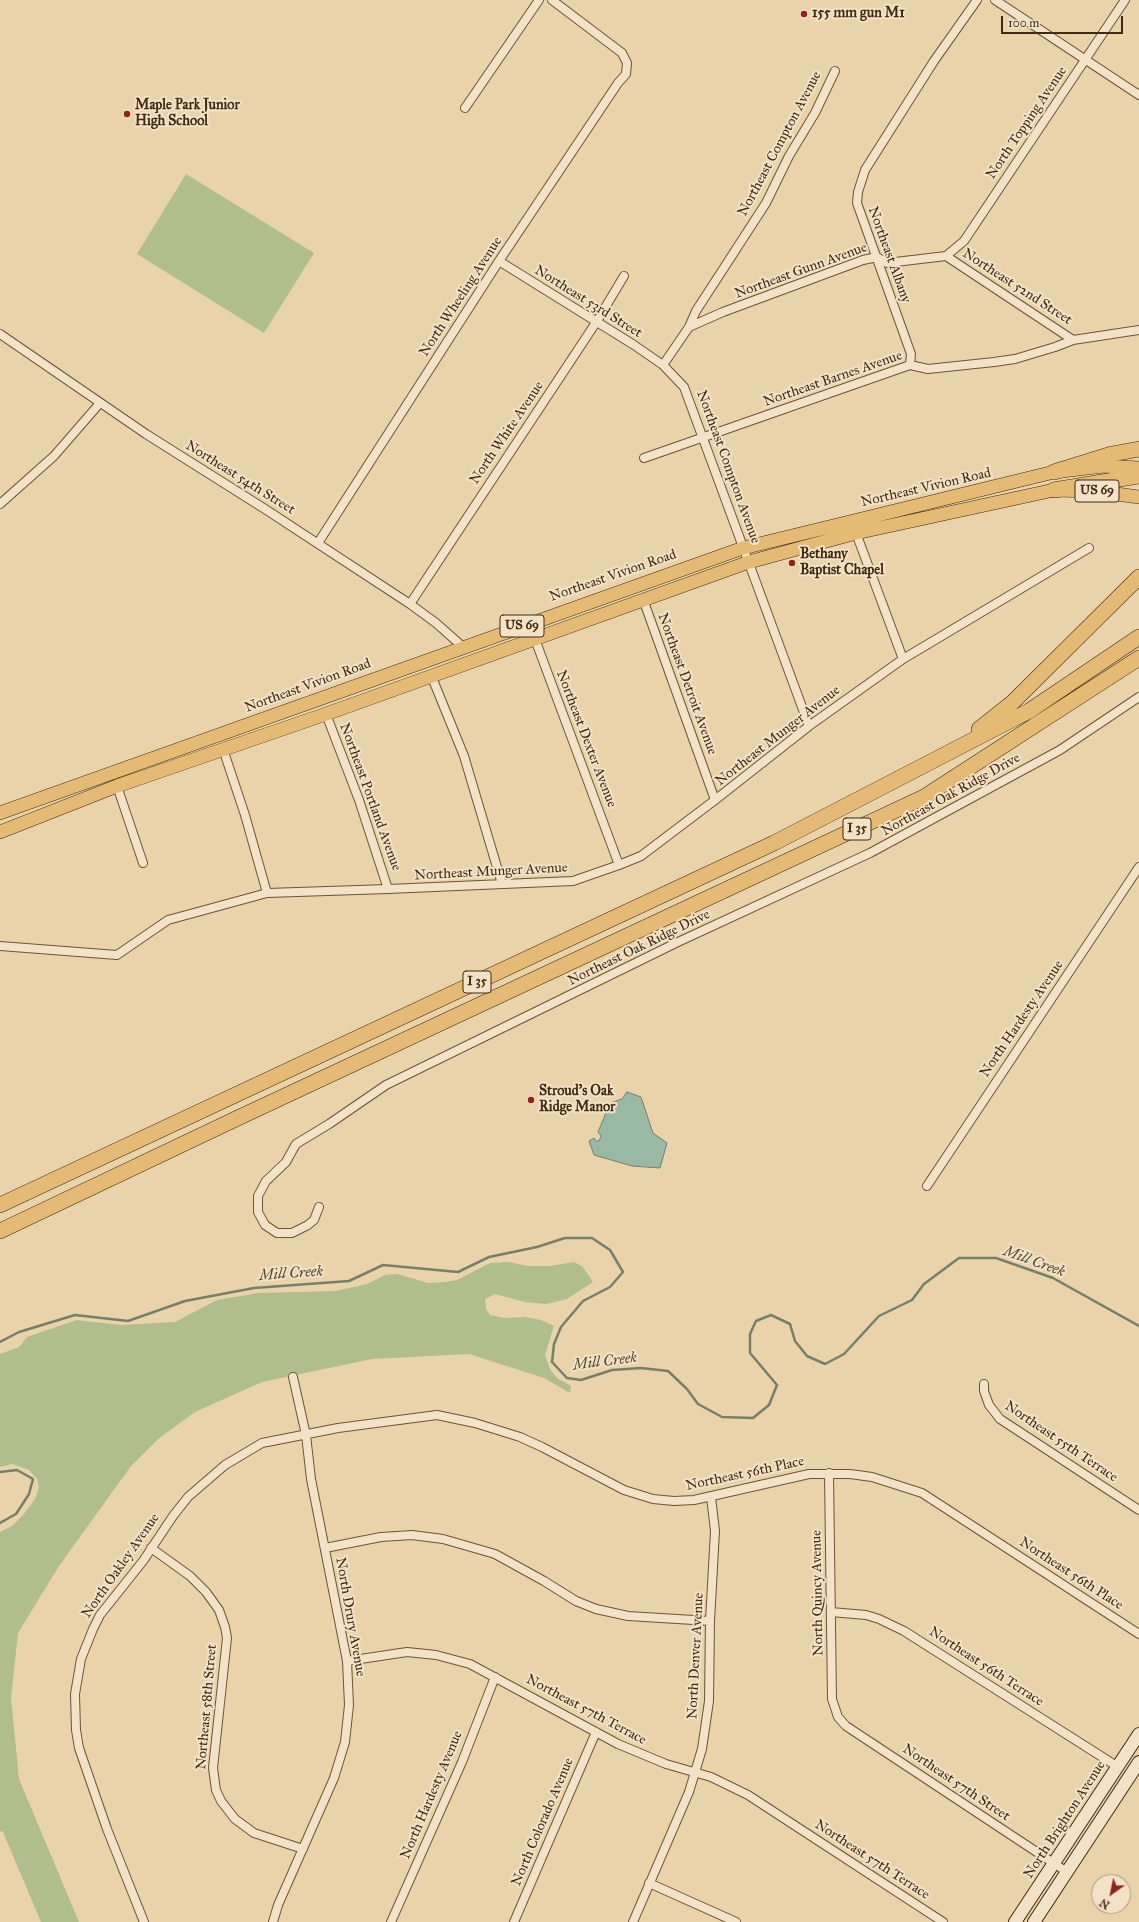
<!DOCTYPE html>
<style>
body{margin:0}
#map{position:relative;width:1139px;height:1922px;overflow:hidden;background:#e9d3aa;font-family:"IM FELL Great Primer",serif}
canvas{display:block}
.north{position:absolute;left:1091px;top:1874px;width:40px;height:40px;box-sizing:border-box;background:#f1e2c8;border:1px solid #ab987f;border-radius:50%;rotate:213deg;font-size:11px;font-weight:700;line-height:16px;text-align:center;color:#412a11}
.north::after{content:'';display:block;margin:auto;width:14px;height:18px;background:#8f2418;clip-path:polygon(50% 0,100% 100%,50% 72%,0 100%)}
.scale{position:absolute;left:1001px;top:16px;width:122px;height:18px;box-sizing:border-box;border:2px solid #412a11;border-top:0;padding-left:5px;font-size:12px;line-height:14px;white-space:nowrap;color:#412a11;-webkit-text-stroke:3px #f1e2c8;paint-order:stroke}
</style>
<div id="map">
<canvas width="1139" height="1922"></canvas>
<div class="north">N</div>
<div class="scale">100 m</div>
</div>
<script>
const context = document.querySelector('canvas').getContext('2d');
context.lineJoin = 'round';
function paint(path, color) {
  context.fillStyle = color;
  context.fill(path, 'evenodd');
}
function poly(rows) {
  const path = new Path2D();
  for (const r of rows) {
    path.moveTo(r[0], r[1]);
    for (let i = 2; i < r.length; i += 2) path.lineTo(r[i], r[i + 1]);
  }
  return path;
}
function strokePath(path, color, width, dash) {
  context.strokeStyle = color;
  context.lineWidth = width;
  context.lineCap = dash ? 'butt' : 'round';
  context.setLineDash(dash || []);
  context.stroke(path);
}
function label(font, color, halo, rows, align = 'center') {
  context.font = font + ' "IM FELL Great Primer",serif';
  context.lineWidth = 4;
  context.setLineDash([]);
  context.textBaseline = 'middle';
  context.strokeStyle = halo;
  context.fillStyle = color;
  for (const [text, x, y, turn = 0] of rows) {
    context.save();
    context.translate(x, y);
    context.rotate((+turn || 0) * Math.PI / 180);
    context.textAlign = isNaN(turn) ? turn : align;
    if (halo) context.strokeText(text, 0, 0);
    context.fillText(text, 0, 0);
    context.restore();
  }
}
const green = poly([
 [186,174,314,253,264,333,137,254],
 [509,1262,528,1266,550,1266,574,1262,582,1266,593,1282,567,1299,546,1304,525,1302,495,1294,485,1299,486,1309,490,1315,505,1318,525,1317,541,1320,554,1326,545,1355,550,1369,557,1378,571,1386,570,1393,544,1378,469,1354,372,1359,262,1382,195,1412,158,1439,131,1466,59,1566,18,1633,11,1698,19,1779,79,1922,41,1922,3,1832,0,1831,0,1532,12,1526,24,1514,35,1499,39,1487,37,1479,29,1470,12,1464,0,1467,0,1354,19,1347,27,1337,77,1320,121,1325,175,1322,217,1300,258,1293,336,1291,367,1284,385,1275,397,1274,428,1283,445,1282,457,1280,490,1263]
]);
const water = poly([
 [627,1092,641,1097,653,1133,667,1143,660,1168,632,1166,594,1155,589,1141,594,1138,596,1141,599,1141,601,1136,598,1132,610,1103,622,1099,627,1092]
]);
const stream = poly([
 [0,1342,19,1332,75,1315,128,1321,185,1301,254,1288,349,1281,383,1265,458,1272,489,1257,537,1247,565,1238,592,1238,610,1250,623,1272,610,1287,583,1301,561,1327,554,1344,552,1362,567,1378,581,1380,612,1370,641,1368,668,1371,687,1389,698,1404,722,1417,753,1418,769,1405,777,1385,750,1353,750,1334,756,1321,771,1315,790,1324,795,1341,807,1356,825,1364,844,1354,879,1316,912,1300,924,1284,959,1258,996,1258,1053,1278,1139,1326],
 [0,1472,17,1470,33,1479,29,1494,16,1514,0,1523]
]);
const street = poly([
 [995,0,1139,95],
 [465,108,539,0],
 [946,256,964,241,1125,0],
 [946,256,1073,340],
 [499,261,634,345,663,365,684,387,809,726],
 [689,327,723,312,863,260,877,257,887,263,946,256],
 [0,334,146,434,265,509,410,604,436,623,463,647],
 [663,365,689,327,696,311,766,203,789,156,815,113,835,71],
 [910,365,911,354,857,203,858,192,865,170,934,61,977,0],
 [644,458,910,365,928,369,994,362,1015,359,1055,347,1073,340,1139,330],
 [0,504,54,456,100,403],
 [856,533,903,659],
 [318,543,499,261,618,83,626,74,627,63,622,53,552,0],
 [643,599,715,800],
 [410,604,597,321,624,276],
 [529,623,619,865],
 [431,675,464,756,502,884],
 [326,714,359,800,388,889],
 [223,749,245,815,267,893],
 [117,786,143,863],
 [0,946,117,955,168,920,267,893,388,889,573,881,619,865,641,856,715,800,809,726,903,659,1089,548],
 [927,1186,1139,867],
 [319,1207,314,1220,308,1225,292,1233,277,1233,265,1225,258,1212,258,1196,266,1181,286,1162,296,1144,329,1124,386,1085,678,942,870,853,1060,750,1139,697],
 [984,1384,984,1391,989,1405,1000,1419,1139,1510],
 [829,1473,832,1699,838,1717,846,1726,1067,1872],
 [151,1548,190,1576,206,1592,219,1610,225,1627,227,1638,213,1768,216,1790,221,1801,235,1819,254,1833,303,1849],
 [325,1548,381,1537,412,1535,443,1539,495,1554,544,1581,576,1601,596,1609,628,1616,710,1621],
 [831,1612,866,1615,879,1619,904,1631,1118,1767],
 [347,1661,407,1652,436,1655,470,1664,618,1744,666,1764,711,1777,748,1795,943,1922],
 [649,1883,736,1922],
 [144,1922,107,1829,79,1748,76,1730,75,1694,81,1659,93,1629,100,1615,143,1561,173,1516,188,1497,225,1465,262,1443,338,1428,437,1415,475,1423,520,1437,542,1447,624,1490,653,1499,674,1501,694,1500,809,1474,850,1474,872,1477,922,1493,1139,1634],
 [273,1922,278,1905,334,1778,345,1742,349,1705,347,1661,311,1479,306,1435,293,1377],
 [391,1922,462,1762,495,1677],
 [514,1922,596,1732],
 [633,1922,689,1792,702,1749,709,1701,710,1621,715,1531,711,1497]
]);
const secondary = poly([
 [1015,1922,1139,1734],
 [1034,1922,1139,1762]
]);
const primary = poly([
 [0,813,743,548,1054,472,1103,466,1139,468],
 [0,832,117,786,326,714,749,562,856,533,1054,490,1095,491,1139,497]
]);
const highway = poly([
 [1054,472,1112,454,1139,449],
 [1054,490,1139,476],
 [979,729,1013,702,1139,577],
 [0,1205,774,843,1029,711,1139,637],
 [0,1231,242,1116,924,797,1139,658]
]);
const markers = [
 [804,14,4,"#8f2418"],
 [127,114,4,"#8f2418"],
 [792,563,4,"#8f2418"],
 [531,1100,4,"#8f2418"]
];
const shields = [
 [1097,491,44],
 [522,626,44],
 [857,829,28],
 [477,982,28]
];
const shieldNames = [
 ["US 69",1097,491],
 ["US 69",522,626],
 ["I 35",857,829],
 ["I 35",477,982]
];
const poiNames = [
 ["155 mm gun M1",812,14],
 ["Maple Park Junior",135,106],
 ["High School",135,122],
 ["Bethany",800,555],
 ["Baptist Chapel",800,571],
 ["Stroud's Oak",539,1092],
 ["Ridge Manor",539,1108]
];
const streetNames = [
 ["North Topping Avenue",1027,123,-56],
 ["Northeast Compton Avenue",780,144,-62],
 ["Northeast Albany",889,255,70],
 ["Northeast Gunn Avenue",801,271,-20],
 ["Northeast 52nd Street",1017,287,33],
 ["North Wheeling Avenue",461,297,-57],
 ["Northeast 53rd Street",588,302,32],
 ["Northeast Barnes Avenue",833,379,-19],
 ["North White Avenue",507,433,-56],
 ["Northeast Compton Avenue",728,467,70],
 ["Northeast 54th Street",240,478,32],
 ["Northeast Vivion Road",926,488,-13],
 ["Northeast Vivion Road",613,576,-19],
 ["Northeast Detroit Avenue",687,684,70],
 ["Northeast Vivion Road",308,686,-20],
 ["Northeast Munger Avenue",778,736,-38],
 ["Northeast Dexter Avenue",586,739,69],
 ["Northeast Oak Ridge Drive",951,795,-29],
 ["Northeast Portland Avenue",370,797,70],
 ["Northeast Munger Avenue",491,872,-3],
 ["Northeast Oak Ridge Drive",639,948,-26],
 ["North Hardesty Avenue",1022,1019,-56],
 ["Northeast 55th Terrace",1061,1442,34],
 ["Northeast 56th Place",745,1474,-12],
 ["North Oakley Avenue",121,1566,-55],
 ["Northeast 56th Place",1071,1574,33],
 ["North Quincy Avenue",818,1593,-91],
 ["North Drury Avenue",350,1617,80],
 ["North Denver Avenue",696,1656,-87],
 ["Northeast 56th Terrace",986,1667,33],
 ["Northeast 58th Street",207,1707,-85],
 ["Northeast 57th Terrace",586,1710,28],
 ["Northeast 57th Street",956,1783,34],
 ["North Hardesty Avenue",432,1795,-67],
 ["North Brighton Avenue",1065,1820,-57],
 ["North Colorado Avenue",543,1822,-67],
 ["Northeast 57th Terrace",872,1860,33]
];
const waterNames = [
 ["Mill Creek",1034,1262,20],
 ["Mill Creek",291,1274,-4],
 ["Mill Creek",605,1362,-7]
];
paint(green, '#b0be8d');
paint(water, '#99b9a4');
strokePath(water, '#768069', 1);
strokePath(stream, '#768069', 2.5);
strokePath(street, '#6b5437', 10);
strokePath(secondary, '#412a11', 14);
strokePath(primary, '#412a11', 14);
strokePath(highway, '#412a11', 16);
strokePath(street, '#f1e2c8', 8);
strokePath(secondary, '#f1e2c8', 12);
strokePath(primary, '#e4ba75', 13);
strokePath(highway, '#e4ba75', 15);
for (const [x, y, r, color] of markers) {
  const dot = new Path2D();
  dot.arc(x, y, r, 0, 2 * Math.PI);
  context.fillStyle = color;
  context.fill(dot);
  strokePath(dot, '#f1e2c8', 1.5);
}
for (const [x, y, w] of shields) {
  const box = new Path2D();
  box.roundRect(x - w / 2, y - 11, w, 22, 3);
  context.fillStyle = '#f1e2c8';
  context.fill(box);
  strokePath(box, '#412a11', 1);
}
label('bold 13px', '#412a11', null, shieldNames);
label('bold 14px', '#412a11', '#f1e2c8', poiNames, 'left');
label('14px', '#412a11', '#f1e2c8', streetNames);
label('italic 15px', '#53472e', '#f1e2c8', waterNames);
</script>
